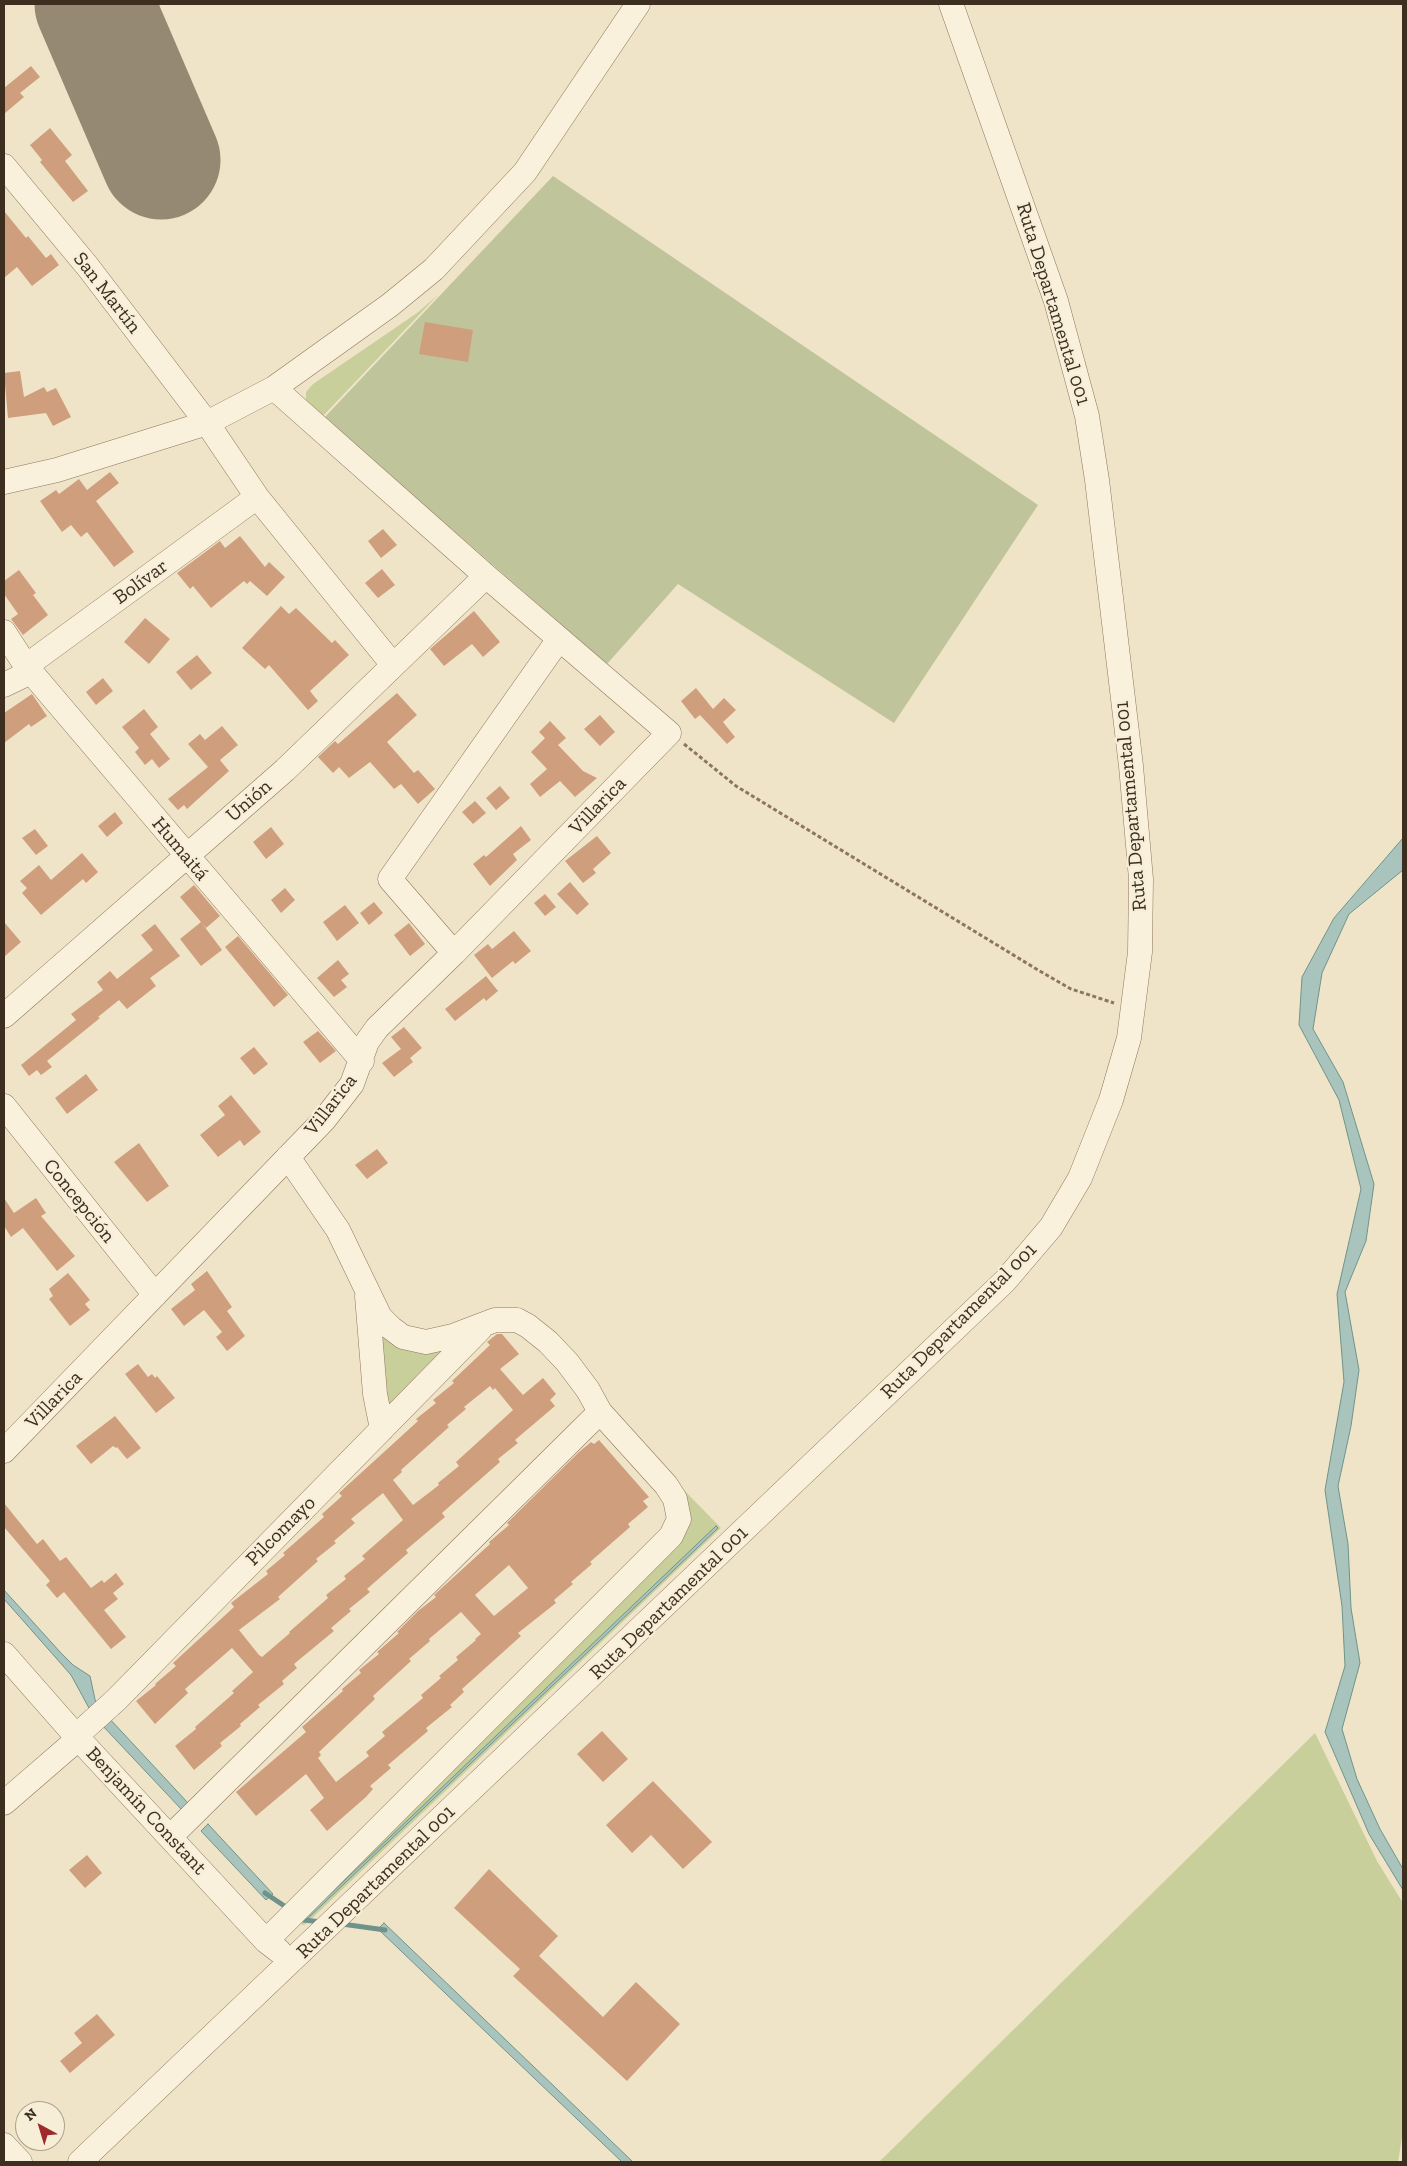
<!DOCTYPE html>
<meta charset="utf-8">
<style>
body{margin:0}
#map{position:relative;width:1407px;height:2166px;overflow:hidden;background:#f0e4c8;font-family:"Zilla Slab",serif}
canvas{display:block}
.frame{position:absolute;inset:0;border:5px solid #3d2e20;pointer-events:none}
.north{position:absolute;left:15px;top:2101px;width:50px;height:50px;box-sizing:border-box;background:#f7eed8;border:1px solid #ada18e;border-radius:50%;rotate:321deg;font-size:14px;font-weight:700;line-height:20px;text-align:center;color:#3d2e20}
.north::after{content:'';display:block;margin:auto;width:18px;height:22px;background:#9e2a2b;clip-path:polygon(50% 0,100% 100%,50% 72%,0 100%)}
</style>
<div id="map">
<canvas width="1407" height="2166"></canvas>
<div class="frame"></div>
<div class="north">N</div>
</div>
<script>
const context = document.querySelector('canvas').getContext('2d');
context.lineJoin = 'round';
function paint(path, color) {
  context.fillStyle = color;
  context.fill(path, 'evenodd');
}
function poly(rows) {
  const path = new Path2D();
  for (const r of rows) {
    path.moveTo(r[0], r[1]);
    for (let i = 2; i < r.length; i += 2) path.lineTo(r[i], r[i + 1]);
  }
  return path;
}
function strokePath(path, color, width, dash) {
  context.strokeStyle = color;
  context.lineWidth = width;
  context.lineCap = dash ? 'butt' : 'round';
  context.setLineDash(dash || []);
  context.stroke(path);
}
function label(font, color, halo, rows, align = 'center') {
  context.font = font + ' "Zilla Slab",serif';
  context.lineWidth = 4.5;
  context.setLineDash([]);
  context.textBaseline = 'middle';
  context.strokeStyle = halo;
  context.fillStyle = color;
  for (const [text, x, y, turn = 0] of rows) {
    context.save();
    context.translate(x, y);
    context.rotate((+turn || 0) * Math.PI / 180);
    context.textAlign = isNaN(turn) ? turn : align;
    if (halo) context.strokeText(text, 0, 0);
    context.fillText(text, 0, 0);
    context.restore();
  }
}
const green = poly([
 [438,295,321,418,306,401,306,392,313,384,417,313],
 [375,1320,449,1344,389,1409],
 [681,1487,721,1528,306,1924,302,1925,300,1922,675,1547],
 [1315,1733,1377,1861,1403,1903,1403,2131,1398,2162,879,2162]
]);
const cemetery = poly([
 [553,176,1038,505,894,723,678,584,607,664,324,418]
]);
const water = poly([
 [1403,838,1403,870,1349,914,1322,973,1313,1029,1343,1082,1374,1184,1366,1241,1345,1292,1359,1370,1351,1426,1338,1486,1348,1544,1351,1608,1360,1663,1342,1729,1357,1779,1380,1829,1403,1869,1403,1890,1369,1834,1325,1732,1345,1666,1342,1606,1325,1490,1344,1382,1337,1294,1361,1189,1339,1100,1299,1025,1302,977,1334,918,1403,838],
 [716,1526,718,1528,304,1922,302,1921,716,1526],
 [4,1590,61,1653,73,1665,90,1676,96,1704,89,1708,71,1675,4,1599,4,1590],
 [108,1717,189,1804,182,1810,101,1724,108,1717],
 [208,1824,273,1894,266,1900,201,1831,208,1824],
 [384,1923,633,2162,622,2162,378,1929,384,1923]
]);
const stream = poly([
 [265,1893,289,1909],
 [300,1917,304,1920,321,1922],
 [342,1924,385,1930]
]);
const runway = poly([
 [94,4,161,160]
]);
const building = poly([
 [31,66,40,77,20,93,24,97,4,114,4,88],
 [50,128,72,155,65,161,88,191,73,202,40,162,42,160,30,145],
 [4,211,26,238,28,236,46,258,51,254,59,265,32,286,17,267,4,278],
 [425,322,473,330,468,362,419,354],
 [20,371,24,397,44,387,47,392,56,388,71,417,53,426,46,413,8,418,4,373],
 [110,472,119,483,96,501,134,552,114,567,87,532,81,537,71,525,62,532,40,501,56,490,59,494,79,479,87,490],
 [383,529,397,545,381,558,368,541],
 [240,536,265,567,269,562,285,577,267,596,250,581,247,584,244,581,211,608,193,586,190,589,177,573,220,541,225,548],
 [382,569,395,585,378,598,365,583],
 [19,570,36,593,33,595,48,615,23,635,11,619,18,614,4,594,4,581],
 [281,606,289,614,296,608,332,643,335,640,349,655,310,691,318,701,308,710,269,665,265,669,242,648],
 [474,611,500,642,483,657,472,644,444,666,430,649],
 [145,618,170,639,149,664,124,642],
 [197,655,212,673,191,690,176,672],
 [103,678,113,691,96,705,86,692],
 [696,688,713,709,724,698,736,710,723,722,735,737,727,744,700,715,695,719,681,701],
 [397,693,417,715,387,742,414,773,418,770,435,789,418,804,401,784,394,789,370,762,349,778,339,767,333,773,318,757,335,741,338,744],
 [32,694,47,716,31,727,29,724,4,743,4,713],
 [144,709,158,727,150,734,170,759,159,768,152,759,145,765,135,752,139,748,122,727],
 [600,715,615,732,600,746,584,729],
 [550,721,566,738,558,745,583,771,597,778,575,797,560,781,540,797,530,784,547,769,531,752,545,738,539,732],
 [222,726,238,745,220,760,229,771,187,809,184,805,178,810,168,799,208,767,188,744,200,734,205,740],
 [500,786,510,798,496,810,486,798],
 [475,801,486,813,473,824,462,812],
 [115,812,123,823,107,837,98,826],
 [521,826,531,840,513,854,517,860,490,886,473,864,484,855,486,857],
 [271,827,284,844,266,859,253,842],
 [35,829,48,846,36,855,22,838],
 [597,836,611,853,593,869,596,873,583,883,565,861],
 [82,853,98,872,86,883,83,879,41,915,22,893,27,888,20,881,39,865,51,880],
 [570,882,589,904,577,915,557,894],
 [194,885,220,916,206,928,201,922,222,950,201,966,180,939,201,922,180,897],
 [285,888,295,900,281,913,271,900],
 [545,894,556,907,545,916,534,903],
 [374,902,383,913,369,925,360,913],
 [345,905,359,923,337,941,323,922],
 [4,922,21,942,4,957],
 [409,923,425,944,410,956,394,935],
 [155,924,180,956,150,978,156,986,127,1009,119,1000,98,1017,100,1018,47,1061,52,1067,41,1075,37,1070,29,1076,21,1065,76,1020,71,1014,103,990,97,982,110,971,117,979,153,950,141,935],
 [514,931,531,951,515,964,513,961,492,978,474,955,488,944,492,949],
 [238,936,288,995,274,1007,225,947],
 [338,960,349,974,341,980,347,987,334,997,317,978],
 [486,976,498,991,486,1001,484,998,455,1021,445,1009],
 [404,1027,422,1048,410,1058,413,1062,394,1077,382,1063,401,1049,391,1037],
 [318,1031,336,1051,320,1063,303,1042],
 [254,1047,268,1064,254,1075,240,1058],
 [86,1074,98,1090,67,1114,55,1098],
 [231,1095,261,1132,244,1146,240,1140,218,1157,200,1135,225,1115,218,1106],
 [139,1143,169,1186,147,1202,114,1162],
 [377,1149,388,1163,367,1179,355,1165],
 [4,1198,14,1213,36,1198,46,1213,41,1216,75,1256,57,1271,23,1228,11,1237,4,1226],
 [207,1271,232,1307,227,1311,245,1336,227,1351,216,1337,222,1332,204,1310,184,1326,171,1309,195,1290,191,1284],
 [68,1273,90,1300,85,1304,90,1310,70,1326,49,1299,53,1296,49,1289],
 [497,1334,502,1334,519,1354,500,1369,523,1395,543,1378,556,1394,550,1400,555,1406,515,1440,518,1443,498,1459,500,1462,442,1513,445,1517,406,1550,408,1553,367,1589,370,1592,349,1609,351,1611,331,1628,334,1631,294,1664,297,1668,282,1681,284,1684,258,1705,260,1707,240,1724,241,1726,220,1743,222,1746,194,1770,175,1746,196,1729,195,1727,234,1693,232,1691,253,1672,232,1648,185,1689,188,1693,155,1724,136,1701,156,1685,155,1684,176,1666,173,1663,234,1607,231,1603,268,1574,266,1571,285,1555,283,1553,324,1517,322,1514,342,1496,339,1493,418,1421,416,1419,436,1403,433,1400,454,1383,452,1381,490,1345,487,1342],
 [490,1386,493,1390,495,1388,513,1410,456,1462,459,1466,438,1483,439,1485,413,1505,393,1480,402,1472,401,1470,449,1427,447,1425,466,1409,464,1407],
 [383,1493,403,1520,362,1556,365,1559,344,1576,346,1579,326,1595,328,1598,289,1632,290,1633,262,1657,259,1655,239,1630,280,1599,278,1597,318,1561,316,1559,336,1543,334,1541,355,1523,351,1519],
 [138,1364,148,1377,152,1374,155,1378,157,1376,175,1398,156,1413,125,1374],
 [115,1416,141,1448,127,1459,117,1447,116,1448,113,1446,91,1464,76,1446],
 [599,1440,649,1497,643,1501,648,1507,628,1524,630,1527,590,1562,592,1564,571,1582,573,1584,554,1600,556,1603,518,1633,521,1636,462,1689,464,1692,450,1705,452,1707,426,1728,428,1731,388,1765,391,1768,370,1786,373,1789,366,1797,327,1831,310,1810,324,1798,306,1774,256,1816,236,1792,306,1732,302,1727,343,1691,342,1689,361,1673,359,1670,379,1654,377,1652,399,1633,397,1632,418,1611,436,1597,434,1595,490,1544,489,1542,509,1525,507,1523,579,1452,591,1442,594,1444],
 [509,1565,528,1588,494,1616,475,1595],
 [461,1612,481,1634,475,1639,476,1640,456,1657,458,1660,439,1676,441,1678,421,1695,423,1698,382,1732,385,1736,366,1752,369,1756,336,1782,318,1758,321,1755,319,1752,375,1699,373,1696,411,1661,409,1659,430,1641,429,1639],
 [4,1503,37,1544,43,1539,60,1561,66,1557,91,1588,102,1580,104,1583,116,1573,124,1584,113,1593,118,1599,104,1610,126,1637,111,1649,64,1592,57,1598,46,1585,50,1581,4,1527],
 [602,1731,628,1759,603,1782,577,1754],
 [653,1781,712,1842,683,1869,651,1835,632,1853,606,1825],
 [87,1855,102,1873,85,1888,69,1870],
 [489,1869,558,1936,539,1956,603,2017,636,1982,680,2024,627,2081,513,1976,520,1969,454,1908],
 [97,2014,115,2035,70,2073,60,2061,82,2043,74,2033]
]);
const path = poly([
 [684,744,736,786,1038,970,1071,989,1114,1003]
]);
const minor = poly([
 [4,166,88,267,207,423,257,497,393,665],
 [4,482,57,470,207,423,274,388,390,305,434,269,525,172,638,4],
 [4,632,26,666,362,1061],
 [26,666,257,497],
 [4,685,31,672],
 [454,953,390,879,559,639],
 [4,1016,285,770,486,576],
 [4,1106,155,1295],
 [367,1296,375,1394,382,1429],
 [4,1451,324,1120,352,1084,367,1042,377,1028,454,953,669,733,486,576,274,388],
 [4,1654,76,1736,266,1941,279,1951],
 [76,1736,116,1700,480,1329],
 [4,1803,78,1739],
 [171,1836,600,1412],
 [266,1941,671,1536,679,1519,675,1499,666,1485,600,1412,588,1390,567,1362,548,1342,528,1326,517,1320,495,1320,453,1336,426,1342,403,1337,391,1328,380,1317,338,1230,288,1157],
 [4,2145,20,2162],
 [80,2162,1005,1281,1051,1227,1080,1178,1111,1100,1129,1038,1140,952,1141,879,1131,766,1097,480,1087,416,1056,301,951,4]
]);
const streetNames = [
 ["San Martín",107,293,52],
 ["Ruta Departamental 001",1053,304,73],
 ["Bolívar",141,582,-36],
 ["Unión",249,801,-41],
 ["Villarica",598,806,-46],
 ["Ruta Departamental 001",1131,806,-95],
 ["Humaitá",180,849,50],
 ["Villarica",331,1105,-52],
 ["Concepción",79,1201,51],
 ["Ruta Departamental 001",959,1321,-45],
 ["Villarica",54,1400,-46],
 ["Pilcomayo",281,1531,-45],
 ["Ruta Departamental 001",669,1603,-44],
 ["Benjamín Constant",146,1811,47],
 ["Ruta Departamental 001",376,1882,-44]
];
paint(green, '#c9cf9b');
paint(cemetery, '#bfc49a');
paint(water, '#a9c4bc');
strokePath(water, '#6f938a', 1);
strokePath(stream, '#6f938a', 5);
strokePath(runway, '#968974', 119);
paint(building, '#cf9f7d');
strokePath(minor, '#8d765c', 25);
strokePath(path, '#8d765c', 3, [4, 2.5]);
strokePath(minor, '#faf1dc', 24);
label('20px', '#3d2e20', '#f7eed8', streetNames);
</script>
